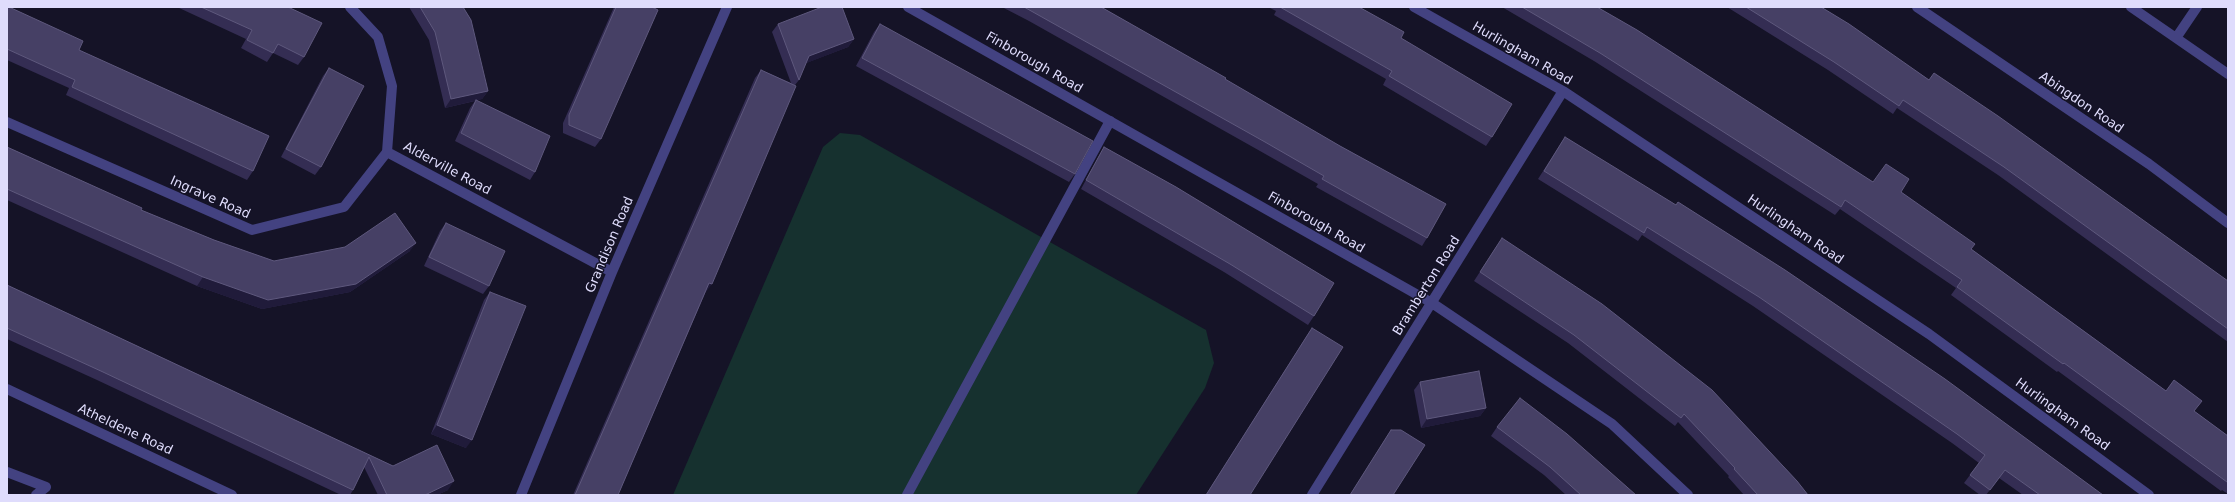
<!DOCTYPE html>
<style>
body{margin:0}
#map{position:relative;width:2235px;height:502px;overflow:hidden;background:#151327;font-family:"DejaVu Sans",sans-serif}
canvas{display:block}
.frame{position:absolute;inset:0;border:8px solid #dfdcfc;pointer-events:none}
</style>
<div id="map">
<canvas width="2235" height="502"></canvas>
<div class="frame"></div>
</div>
<script>
const context = document.querySelector('canvas').getContext('2d');
context.lineJoin = 'round';
function paint(path, color) {
  context.fillStyle = color;
  context.fill(path, 'evenodd');
}
function poly(rows) {
  const path = new Path2D();
  for (const r of rows) {
    path.moveTo(r[0], r[1]);
    for (let i = 2; i < r.length; i += 2) path.lineTo(r[i], r[i + 1]);
  }
  return path;
}
function strokePath(path, color, width, dash) {
  context.strokeStyle = color;
  context.lineWidth = width;
  context.lineCap = dash ? 'butt' : 'round';
  context.setLineDash(dash || []);
  context.stroke(path);
}
function label(font, color, halo, rows, align = 'center') {
  context.font = font + ' "DejaVu Sans",sans-serif';
  context.lineWidth = 3;
  context.setLineDash([]);
  context.textBaseline = 'middle';
  context.strokeStyle = halo;
  context.fillStyle = color;
  for (const [text, x, y, turn = 0] of rows) {
    context.save();
    context.translate(x, y);
    context.rotate((+turn || 0) * Math.PI / 180);
    context.textAlign = isNaN(turn) ? turn : align;
    if (halo) context.strokeText(text, 0, 0);
    context.fillText(text, 0, 0);
    context.restore();
  }
}
const green = poly([
 [840,133,860,135,1206,330,1214,363,1205,388,1136,495,673,495,823,147]
]);
const lane = poly([
 [2131,7,2176,38],
 [2197,7,2176,38,2228,74],
 [7,472,46,487,36,495],
 [907,495,1110,121]
]);
const street = poly([
 [350,7,378,37,392,86,387,152],
 [908,7,1432,303,1612,424,1688,495],
 [1414,7,1563,91,1929,334,2149,495],
 [1917,7,2149,164,2228,223],
 [7,122,252,230,344,207,387,152],
 [387,152,612,272],
 [7,389,232,495],
 [521,495,612,272,727,7],
 [1312,495,1563,91]
]);
const wall = poly([
 [7,7,79,50,253,171,247,180,66,95,69,88,7,60],
 [177,7,288,7,304,57,298,65,273,53,267,62,241,48,246,39],
 [409,7,463,7,488,91,482,99,477,100,535,172,530,180,455,141,470,108,475,101,445,108,429,40],
 [614,7,652,7,601,139,595,147,563,133,563,123],
 [1002,7,1101,7,1225,79,1427,238,1422,246,1316,187,1318,184,1260,151,1029,21],
 [1268,7,1359,7,1401,38,1492,137,1486,146,1383,85,1386,79,1274,15,1276,11],
 [1502,7,1597,7,1873,182,1901,192,1971,249,2194,411,2228,436,2228,494,2222,490,2221,491,2058,371,2057,372,1951,295,1956,288,1840,209,1835,215,1594,61],
 [1727,7,1821,7,2228,281,2228,342,1998,175,1897,108,1893,114,1828,70],
 [778,24,854,39,848,47,806,63,799,80,795,85,618,495,573,495,755,78,761,70,791,83,772,32],
 [880,24,1075,174,1069,182,856,66,874,32],
 [329,68,321,167,315,175,281,157,323,76],
 [1565,137,2103,495,2023,495,1999,478,1986,495,1980,495,1964,483,1979,463,1952,443,1753,306,1642,235,1638,241,1538,179],
 [7,147,141,210,214,240,274,261,410,251,350,292,262,309,197,286,7,200],
 [1104,147,1314,316,1308,325,1224,272,1081,189,1099,156],
 [446,223,489,286,483,294,424,266,440,231],
 [1496,247,1808,495,1744,495,1728,477,1729,476,1678,422,1675,426,1568,343,1474,281],
 [7,285,393,466,448,490,437,495,378,495,364,467,353,490,350,495,341,495,97,380,7,339],
 [490,292,466,448,431,434,484,300],
 [1312,328,1250,495,1206,495,1306,337],
 [1420,382,1486,408,1480,416,1421,428,1414,390],
 [1497,427,1636,495,1566,495,1544,475,1491,436],
 [1391,430,1393,495,1350,495,1386,438]
]);
const shadedWall = poly([
 [854,39,848,47,804,64,809,56],
 [488,91,482,99,445,108,451,99],
 [416,243,410,251,350,292,262,309,197,286,203,277],
 [709,283,712,284,706,292,703,291],
 [1486,408,1480,416,1421,428,1427,419],
 [437,425,472,440,466,448,431,434],
 [454,481,448,490,437,495,425,495]
]);
const building = poly([
 [7,7,9,7,83,41,79,50,269,136,253,171,72,87,75,80,7,49,7,7],
 [201,7,288,7,322,23,304,57,278,44,273,53,247,40,252,30,201,7],
 [420,7,463,7,471,20,488,91,451,99,435,32,420,7],
 [616,7,652,7,658,10,601,139,569,125,569,115,616,7],
 [822,7,842,7,854,39,809,56,799,80,778,24,822,7],
 [1024,7,1101,7,1226,78,1225,79,1340,146,1446,204,1427,238,1322,179,1324,176,1265,142,1024,7],
 [1280,7,1359,7,1404,32,1401,38,1512,104,1492,137,1389,76,1392,71,1280,7],
 [1522,7,1597,7,1637,30,1873,182,1886,164,1909,179,1901,192,1975,244,1971,249,2166,391,2174,380,2202,401,2194,411,2228,436,2228,481,2227,482,2064,363,2063,364,1957,287,1962,280,1845,200,1841,207,1600,53,1522,7],
 [1746,7,1821,7,1849,24,1929,80,1934,73,1998,116,2228,281,2228,329,2004,167,1903,100,1899,106,1834,62,1746,7],
 [880,24,1093,141,1075,174,862,58,880,24],
 [329,68,364,86,321,167,286,149,329,68],
 [761,70,796,86,712,284,709,283,618,495,575,495,761,70],
 [476,100,550,136,535,172,461,133,476,100],
 [1565,137,1676,205,1678,202,1785,270,1945,379,2103,495,2040,495,2005,470,1990,490,1970,475,1985,455,1957,434,1759,297,1647,227,1644,233,1544,171,1565,137],
 [7,147,142,208,141,210,214,240,274,261,345,247,395,213,416,243,356,284,268,300,203,277,7,189,7,147],
 [1104,147,1176,187,1334,283,1314,316,1230,264,1086,180,1104,147],
 [446,223,505,251,489,286,429,257,446,223],
 [1502,238,1602,304,1712,390,1797,481,1808,495,1758,495,1734,469,1735,468,1684,414,1681,418,1574,335,1480,272,1502,238],
 [7,285,393,466,437,445,454,481,425,495,387,495,369,457,353,490,103,372,7,328,7,285],
 [490,292,526,306,472,440,437,425,490,292],
 [1312,328,1343,347,1250,495,1206,495,1312,328],
 [1479,371,1486,408,1427,419,1420,382,1479,371],
 [1520,398,1567,434,1636,495,1581,495,1550,467,1497,427,1520,398],
 [1391,430,1401,430,1425,445,1393,495,1350,495,1391,430]
]);
const streetNames = [
 ["Hurlingham Road",1522,54,30],
 ["Finborough Road",1034,63,30],
 ["Abingdon Road",2081,103,34],
 ["Alderville Road",447,169,28],
 ["Ingrave Road",210,198,24],
 ["Finborough Road",1316,223,30],
 ["Hurlingham Road",1795,230,34],
 ["Grandison Road",610,245,-67],
 ["Bramberton Road",1427,286,-58],
 ["Hurlingham Road",2062,415,36],
 ["Atheldene Road",125,430,25]
];
paint(green, '#16312f');
strokePath(lane, '#434281', 10);
strokePath(street, '#434281', 10);
paint(wall, '#342d53');
paint(shadedWall, '#201b3a');
paint(building, '#464065');
strokePath(building, '#5e587d', 1);
label('13px', '#dfdcfc', '#151327', streetNames);
</script>
